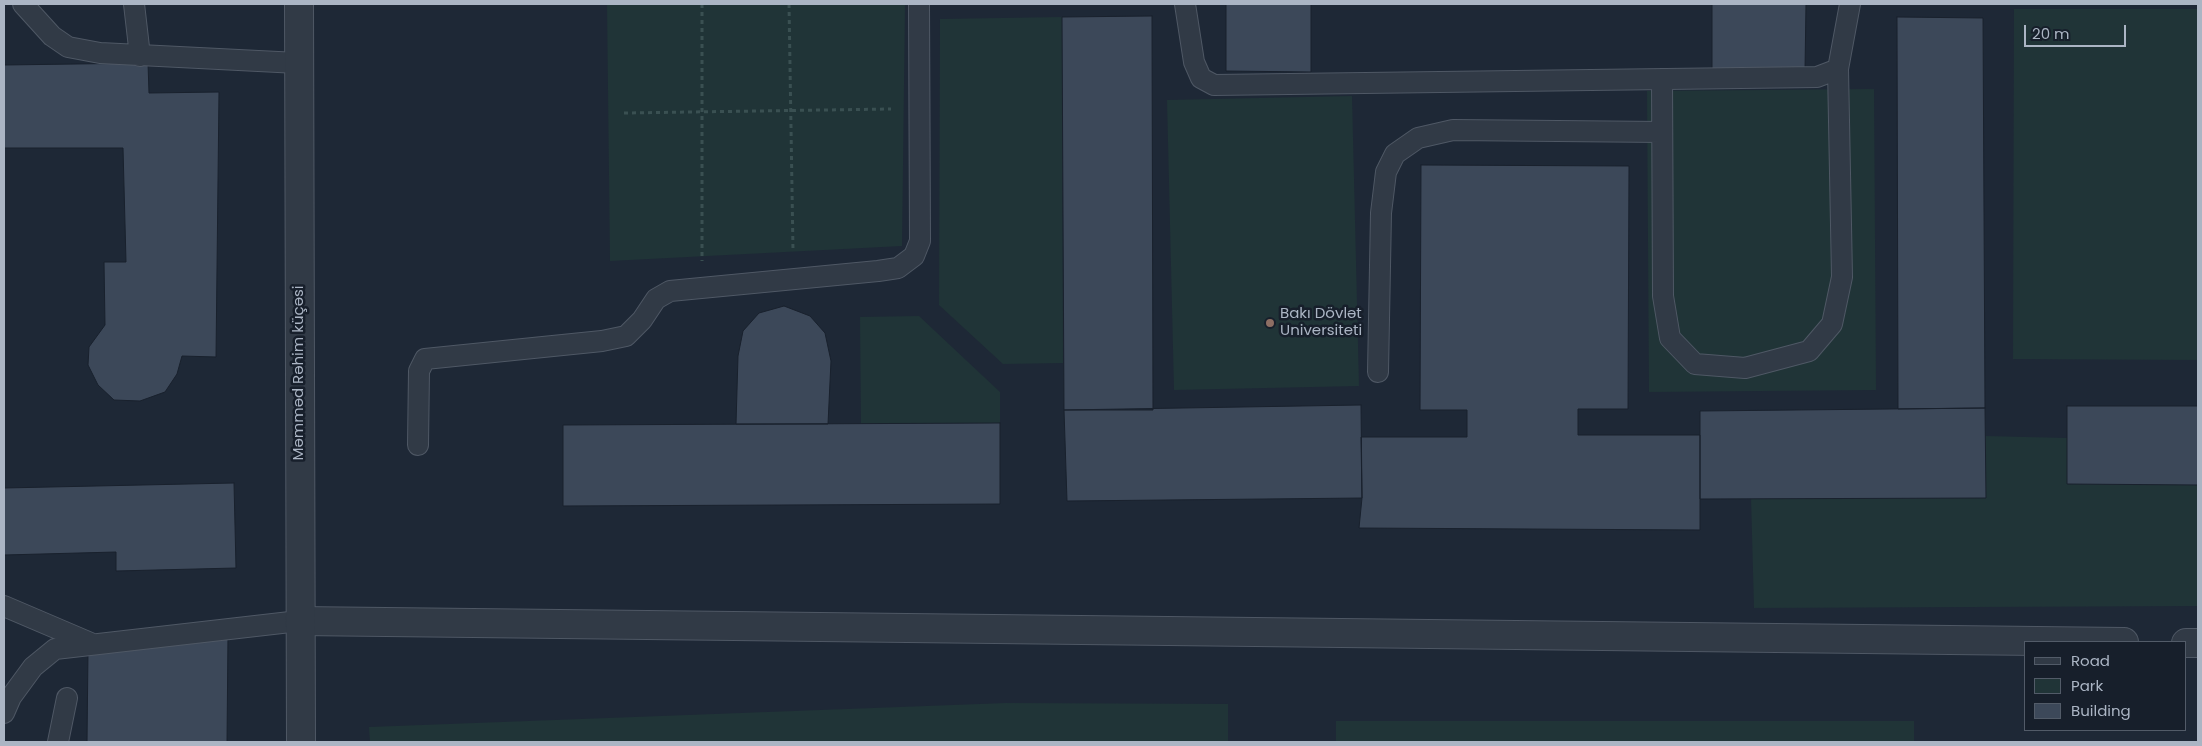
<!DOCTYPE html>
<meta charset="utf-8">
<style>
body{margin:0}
#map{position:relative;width:2202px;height:746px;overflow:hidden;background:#1e2836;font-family:Poppins,sans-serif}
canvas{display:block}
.frame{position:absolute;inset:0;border:5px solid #abb5c4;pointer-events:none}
.legend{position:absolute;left:2024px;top:641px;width:162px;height:90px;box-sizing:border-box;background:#171f2b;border:1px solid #525b68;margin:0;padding:6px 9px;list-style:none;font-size:15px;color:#abb5c4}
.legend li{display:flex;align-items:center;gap:10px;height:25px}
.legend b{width:25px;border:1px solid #525b68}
.scale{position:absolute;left:2024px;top:25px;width:102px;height:22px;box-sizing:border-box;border:2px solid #abb5c4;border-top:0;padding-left:6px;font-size:15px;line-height:18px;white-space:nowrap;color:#abb5c4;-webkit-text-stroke:4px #171f2b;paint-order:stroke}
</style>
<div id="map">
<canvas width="2202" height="746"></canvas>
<div class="frame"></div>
<ul class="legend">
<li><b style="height:6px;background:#313a46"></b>Road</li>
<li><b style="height:14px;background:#203437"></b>Park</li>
<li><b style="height:14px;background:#3c4859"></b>Building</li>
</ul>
<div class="scale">20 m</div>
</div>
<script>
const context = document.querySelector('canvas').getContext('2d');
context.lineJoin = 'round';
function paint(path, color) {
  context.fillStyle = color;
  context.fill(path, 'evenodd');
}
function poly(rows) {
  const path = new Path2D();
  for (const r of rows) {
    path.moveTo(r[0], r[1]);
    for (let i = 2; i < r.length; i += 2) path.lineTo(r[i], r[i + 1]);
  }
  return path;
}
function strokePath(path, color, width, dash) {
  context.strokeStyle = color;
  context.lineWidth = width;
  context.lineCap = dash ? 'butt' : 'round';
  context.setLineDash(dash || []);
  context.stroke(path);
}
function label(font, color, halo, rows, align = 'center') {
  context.font = font + ' Poppins,sans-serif';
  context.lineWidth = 5;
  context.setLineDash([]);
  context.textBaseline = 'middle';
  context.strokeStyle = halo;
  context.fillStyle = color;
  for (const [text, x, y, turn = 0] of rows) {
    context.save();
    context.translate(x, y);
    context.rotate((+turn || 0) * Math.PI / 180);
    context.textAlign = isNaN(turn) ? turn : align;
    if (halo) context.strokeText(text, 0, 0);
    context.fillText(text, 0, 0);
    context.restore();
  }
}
const green = poly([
 [607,4,905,4,902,246,610,261],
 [2014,9,2198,9,2198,360,2013,359],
 [1062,17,1063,363,1003,364,939,305,940,19],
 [1874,89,1876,390,1649,392,1647,91],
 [1352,96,1359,386,1174,390,1167,100],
 [919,316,1000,392,1000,423,861,424,860,317],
 [1985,436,2067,438,2067,484,2198,485,2198,606,1754,608,1751,498,1985,498],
 [1006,703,1228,704,1228,742,370,742,369,727],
 [1336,721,1914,721,1914,742,1336,742]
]);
const building = poly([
 [1226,4,1311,4,1311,72,1226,71,1226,4],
 [1712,4,1806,4,1805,70,1712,70,1712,4],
 [1152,16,1153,410,1064,410,1062,17,1152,16],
 [1897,17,1983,18,1985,408,1898,409,1897,17],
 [148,63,149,93,219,92,216,357,182,356,177,374,165,392,140,401,114,400,98,385,88,365,89,347,105,325,104,262,126,262,123,148,4,148,4,65,148,63],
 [1421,165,1629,166,1628,409,1578,409,1578,435,1700,435,1700,530,1359,528,1362,498,1361,437,1467,437,1467,410,1420,410,1421,165],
 [784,306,810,316,825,333,831,361,828,424,736,424,738,356,743,331,759,313,784,306],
 [1361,405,1362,498,1067,501,1064,410,1361,405],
 [2067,406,2198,406,2198,485,2067,484,2067,406],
 [1985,408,1986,498,1700,499,1700,411,1985,408],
 [1000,423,1000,504,563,506,563,425,1000,423],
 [234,483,236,568,116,571,116,552,4,555,4,488,234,483],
 [228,636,227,742,87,742,88,651,228,636]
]);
const path = poly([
 [702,4,702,261],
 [789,4,793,251],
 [624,113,891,109]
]);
const service = poly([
 [23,4,52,36,68,47,100,53,298,63],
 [134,4,140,56],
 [1185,4,1194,62,1201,78,1214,85,1817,77,1838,69,1850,4],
 [1662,79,1663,296,1670,338,1695,364,1745,368,1809,351,1832,324,1842,277,1838,69],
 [1378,372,1381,213,1386,172,1395,154,1418,138,1453,130,1662,132],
 [418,445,419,371,425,359,602,341,626,336,642,320,656,299,670,291,878,271,898,268,914,256,920,241,919,4],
 [4,606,93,644],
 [4,713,11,697,33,667,55,649,299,621],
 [58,742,67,698]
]);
const pedestrian = poly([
 [299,621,2124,642],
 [2186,643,2198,643]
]);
const tertiary = poly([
 [299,4,301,742]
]);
const markers = [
 [1270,323,5,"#8d6e63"]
];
const poiNames = [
 ["Bakı Dövlət",1280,314],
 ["Universiteti",1280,331]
];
const streetNames = [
 ["Məmməd Rəhim küçəsi",299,373,-90]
];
paint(green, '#203437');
paint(building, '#3c4859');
strokePath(building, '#19212d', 1);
strokePath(service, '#4f5865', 22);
strokePath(pedestrian, '#4f5865', 30);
strokePath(tertiary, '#4f5865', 30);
strokePath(path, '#3a5052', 3, [4, 4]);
strokePath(service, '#313a46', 20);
strokePath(pedestrian, '#313a46', 28);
strokePath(tertiary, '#313a46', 28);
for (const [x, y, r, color] of markers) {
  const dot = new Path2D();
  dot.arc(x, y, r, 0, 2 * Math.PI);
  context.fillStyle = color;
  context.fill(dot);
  strokePath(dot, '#171f2b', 2);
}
label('15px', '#abb5c4', '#171f2b', poiNames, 'left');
label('15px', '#abb5c4', '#171f2b', streetNames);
</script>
